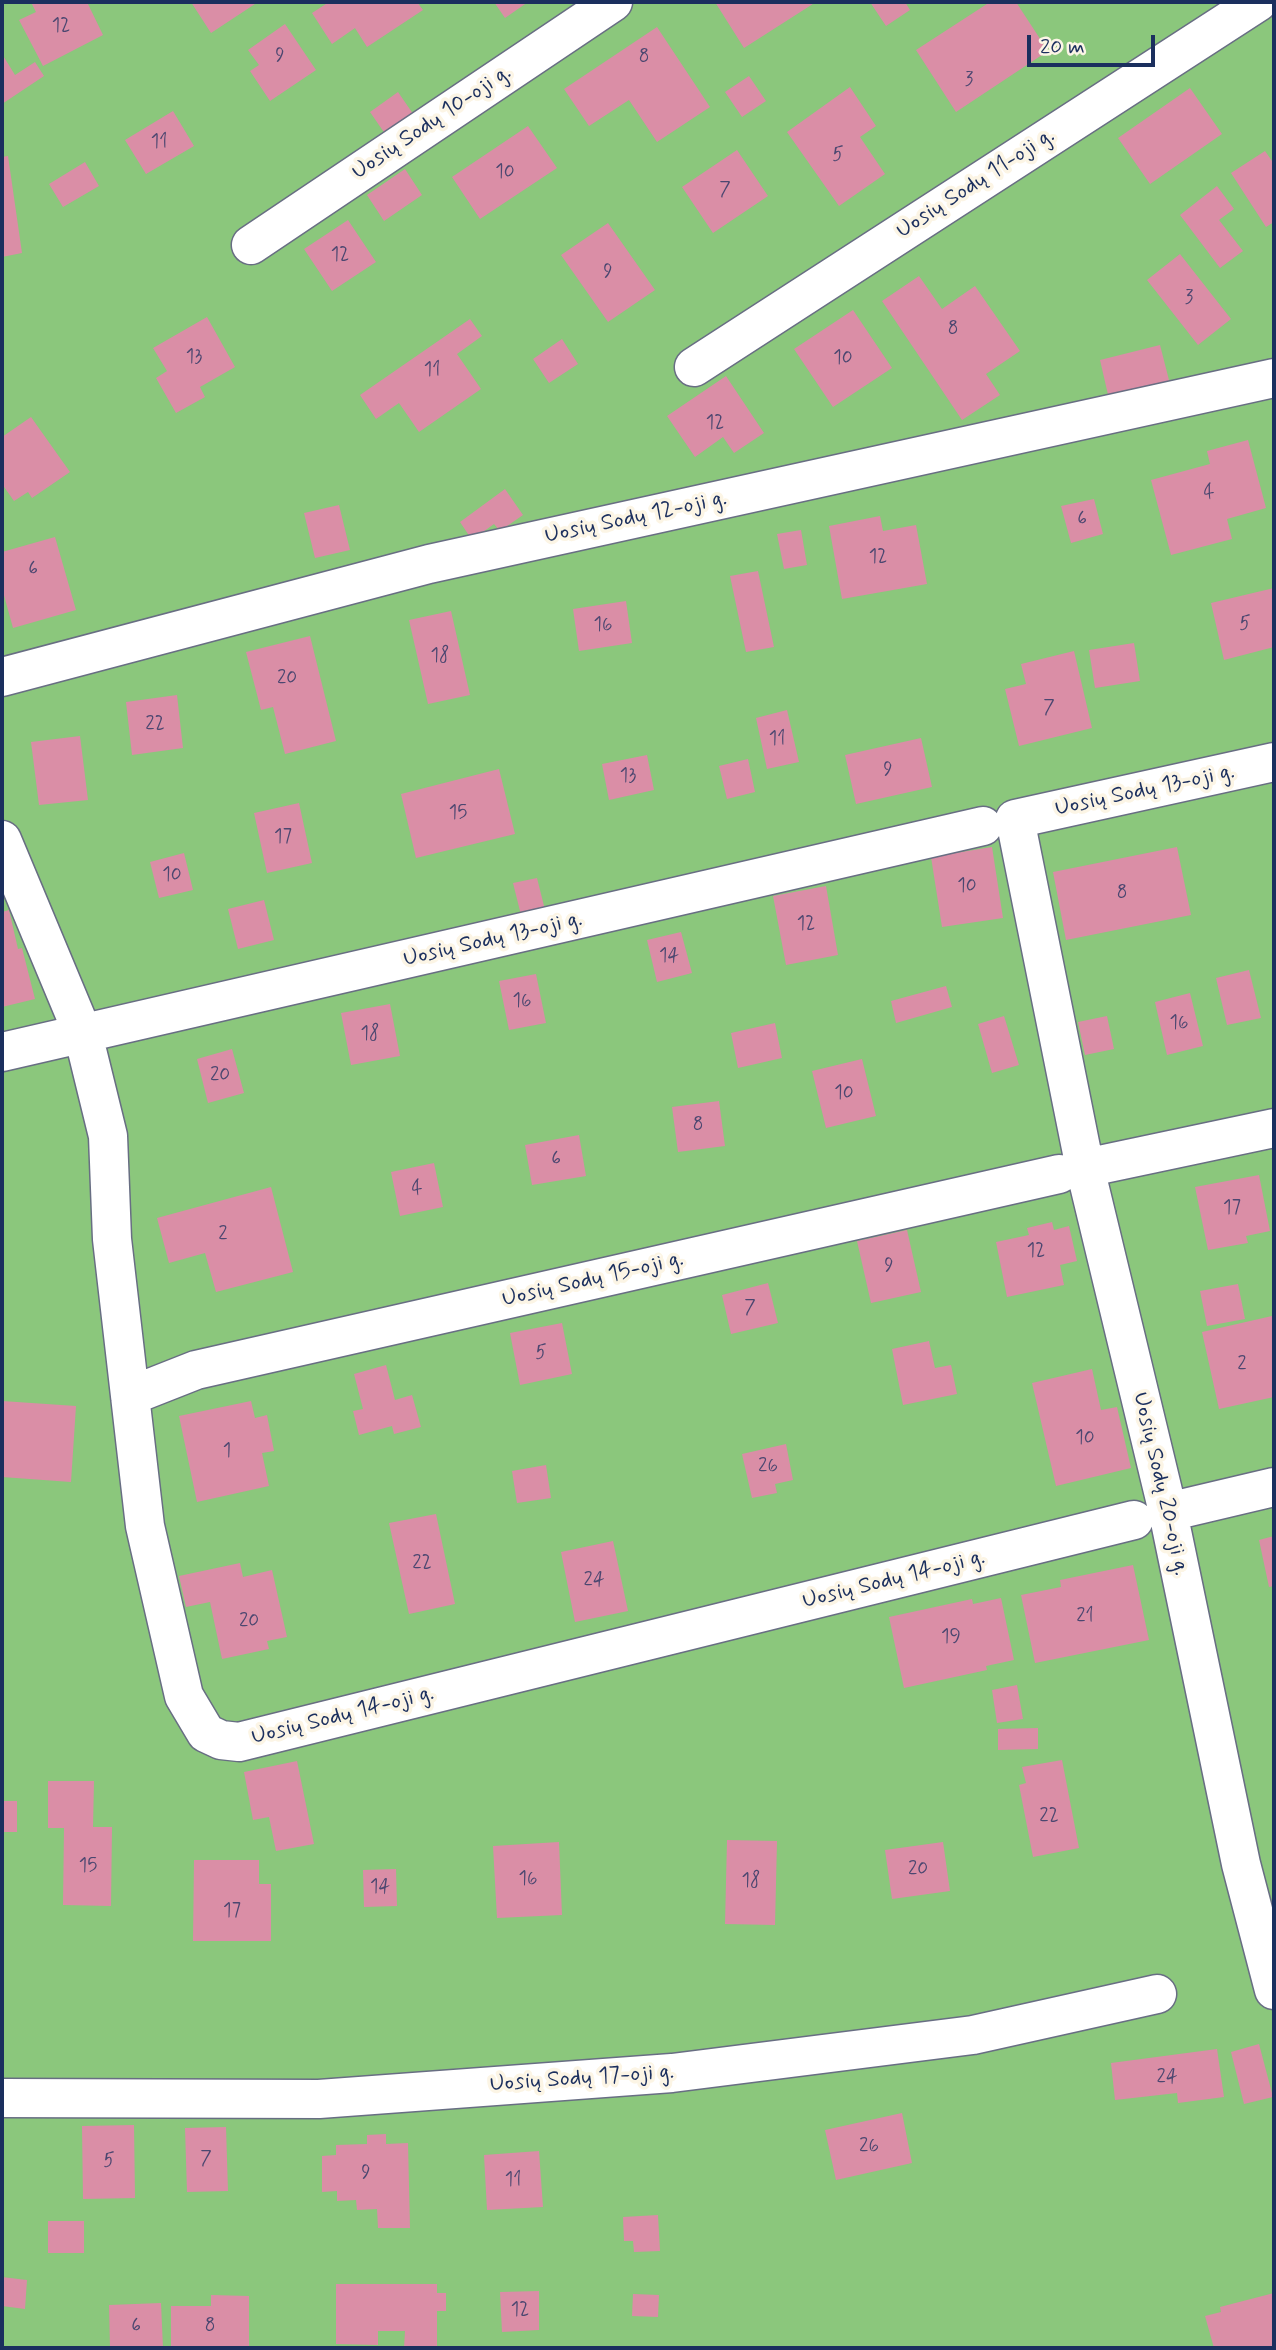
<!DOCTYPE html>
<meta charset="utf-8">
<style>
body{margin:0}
#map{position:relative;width:1276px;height:2350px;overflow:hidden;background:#f6e2c8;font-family:Mynerve,sans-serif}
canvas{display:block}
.frame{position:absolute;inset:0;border:4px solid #1b2f5e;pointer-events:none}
.scale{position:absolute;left:1027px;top:35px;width:128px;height:32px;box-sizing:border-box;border:4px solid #1b2f5e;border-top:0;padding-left:9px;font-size:21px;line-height:24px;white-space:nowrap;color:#1b2f5e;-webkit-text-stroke:5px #fcf5e5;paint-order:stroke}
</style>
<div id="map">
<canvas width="1276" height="2350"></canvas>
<div class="frame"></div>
<div class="scale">20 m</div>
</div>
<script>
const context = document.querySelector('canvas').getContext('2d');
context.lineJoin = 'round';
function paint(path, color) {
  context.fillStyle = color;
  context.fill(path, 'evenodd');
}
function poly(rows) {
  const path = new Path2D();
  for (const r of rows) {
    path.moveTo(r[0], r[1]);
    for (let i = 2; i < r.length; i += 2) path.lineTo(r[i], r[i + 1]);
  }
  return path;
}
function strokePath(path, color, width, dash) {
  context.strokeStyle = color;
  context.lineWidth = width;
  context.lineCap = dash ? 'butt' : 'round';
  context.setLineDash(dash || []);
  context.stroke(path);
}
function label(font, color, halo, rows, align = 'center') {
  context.font = font + ' Mynerve,sans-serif';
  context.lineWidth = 7;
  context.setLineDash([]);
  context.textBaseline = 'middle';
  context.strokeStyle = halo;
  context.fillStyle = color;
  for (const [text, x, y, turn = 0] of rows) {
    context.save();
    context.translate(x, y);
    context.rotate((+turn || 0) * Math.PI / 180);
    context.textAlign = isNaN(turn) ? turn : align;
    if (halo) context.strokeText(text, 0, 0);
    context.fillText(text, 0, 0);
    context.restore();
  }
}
const green = poly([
 [2,2,1274,2,1274,2348,2,2348]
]);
const building = poly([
 [31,2,87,2,103,35,43,66,19,20,36,12],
 [191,2,258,2,211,33],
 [329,2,417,2,423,10,367,47,355,28,332,44,312,13],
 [494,2,528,2,505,18],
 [715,2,816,2,744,48],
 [870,2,905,2,910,10,886,26],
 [990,2,1016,2,1048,51,956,112,916,50],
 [285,24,316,70,270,101,250,71,259,65,248,50],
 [657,27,710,107,657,142,629,100,589,126,564,89],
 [2,54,15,75,35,62,44,76,2,104],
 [749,76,766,101,742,117,725,92],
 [850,87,876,126,860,137,885,174,839,206,787,132],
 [1190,88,1222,134,1150,184,1118,138],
 [398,92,418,121,390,141,370,112],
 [173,111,194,146,146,174,125,140],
 [528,126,557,168,480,219,452,177],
 [737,150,768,196,713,233,682,187],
 [1265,151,1272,161,1274,160,1274,222,1266,227,1231,173],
 [8,156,22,253,2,257,2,157],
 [85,162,99,186,63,207,49,184],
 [405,169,422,195,384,221,367,195],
 [1217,186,1234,209,1219,220,1243,251,1220,268,1180,215],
 [348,220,376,262,332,291,304,249],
 [608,223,655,290,608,322,561,255],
 [1180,254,1231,319,1198,345,1147,280],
 [919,276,942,309,975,286,1020,351,986,374,1000,395,962,420,882,301],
 [853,310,892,368,833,407,794,349],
 [207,317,235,367,200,387,205,397,176,413,156,378,167,371,153,348],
 [470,319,482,336,457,354,481,389,419,432,399,403,376,419,360,395],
 [562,339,578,364,549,383,533,359],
 [1160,345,1170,384,1109,399,1100,360],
 [726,376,764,433,734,453,723,437,695,457,667,416],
 [31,417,70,472,32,498,28,492,14,501,2,484,2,437],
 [1248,440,1266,508,1227,519,1232,539,1171,555,1151,480,1210,464,1207,451],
 [505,489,523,515,500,531,494,524,472,540,460,522],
 [1094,499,1103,534,1071,543,1061,506],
 [339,505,350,550,315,558,304,513],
 [880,516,883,531,916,525,927,584,842,599,829,526],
 [801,530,807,565,784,569,777,534],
 [55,537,76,610,13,628,2,588,2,552],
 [758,571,774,647,746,652,730,576],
 [1274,588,1274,647,1224,660,1211,603],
 [626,601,632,643,579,651,573,609],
 [451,611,470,695,428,704,409,620],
 [310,636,336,741,285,754,273,707,261,710,246,652],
 [1134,643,1140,681,1095,688,1089,650],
 [1074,651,1092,728,1019,746,1005,689,1026,684,1021,664],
 [177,695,183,748,132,755,126,702],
 [787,710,799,762,767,769,756,718],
 [80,736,88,800,39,805,31,742],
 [921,738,932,787,856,804,845,755],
 [647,755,654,790,609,800,602,764],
 [748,759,755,792,727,799,719,766],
 [499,769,515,834,416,858,401,794],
 [299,803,312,863,267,873,254,813],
 [992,847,1003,918,942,927,931,857],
 [1177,847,1191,915,1066,940,1053,872],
 [184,853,193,890,159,898,150,862],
 [537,878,546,914,522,919,513,883],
 [826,886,838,955,786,965,773,896],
 [264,900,274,940,238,949,228,909],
 [9,910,18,949,22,948,35,999,2,1007,2,912],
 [681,932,692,973,657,982,647,940],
 [1249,970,1261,1018,1227,1025,1216,978],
 [536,974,546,1023,509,1030,499,981],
 [946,986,952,1007,896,1023,891,1001],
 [1190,993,1203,1046,1167,1055,1155,1002],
 [390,1004,400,1056,351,1065,341,1013],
 [1004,1016,1019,1065,992,1073,978,1024],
 [1107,1016,1114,1049,1085,1055,1078,1022],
 [775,1023,782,1058,738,1068,731,1033],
 [232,1049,244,1093,208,1103,197,1059],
 [862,1059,876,1116,826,1128,812,1071],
 [719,1101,725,1146,678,1152,672,1107],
 [579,1135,586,1176,532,1185,525,1145],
 [434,1163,443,1207,400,1216,391,1172],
 [1259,1175,1270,1231,1246,1236,1248,1243,1208,1250,1195,1187],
 [271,1187,293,1272,216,1292,205,1253,169,1263,157,1218],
 [1052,1222,1054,1230,1069,1226,1077,1261,1060,1265,1064,1285,1007,1297,996,1242,1029,1235,1027,1228],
 [907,1230,921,1292,871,1303,857,1241],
 [768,1283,778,1323,731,1334,722,1295],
 [1238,1284,1245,1319,1207,1326,1200,1291],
 [1272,1316,1274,1325,1274,1397,1219,1409,1202,1332],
 [562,1323,572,1374,520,1385,510,1333],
 [929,1341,935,1368,951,1365,957,1394,903,1405,892,1349],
 [386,1365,395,1400,412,1395,421,1427,394,1434,392,1426,359,1435,353,1411,363,1409,354,1374],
 [1092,1369,1101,1410,1117,1407,1131,1468,1056,1486,1032,1383],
 [2,1401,76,1406,71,1482,2,1477],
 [251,1401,255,1418,267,1415,274,1451,262,1453,269,1486,197,1502,179,1416],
 [786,1444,793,1480,775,1484,777,1493,752,1498,742,1454],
 [546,1465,551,1498,517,1503,512,1471],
 [436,1514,455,1604,409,1614,389,1523],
 [1274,1536,1274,1586,1269,1587,1259,1540],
 [613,1541,628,1611,575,1622,561,1552],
 [240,1563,243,1577,272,1570,287,1637,267,1641,269,1649,222,1659,210,1602,186,1607,179,1576],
 [1133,1565,1149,1640,1035,1663,1021,1595,1061,1587,1060,1580],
 [1001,1598,1014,1660,986,1666,987,1670,904,1688,889,1617,972,1599,973,1604],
 [1017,1685,1023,1719,997,1723,992,1690],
 [1038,1728,1038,1749,998,1750,998,1729],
 [1062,1760,1079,1848,1033,1857,1019,1785,1026,1783,1022,1767],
 [297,1761,314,1844,276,1851,269,1817,253,1820,244,1772],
 [48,1781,94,1781,93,1827,112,1827,111,1906,63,1905,64,1828,48,1828],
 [2,1801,17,1801,17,1832,2,1832],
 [727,1840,777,1841,775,1925,725,1924],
 [559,1842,562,1915,497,1918,493,1846],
 [943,1842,950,1891,892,1899,885,1850],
 [194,1860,259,1860,259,1884,271,1884,271,1941,193,1941],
 [396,1869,397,1906,364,1907,363,1870],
 [1259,2044,1273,2097,1244,2104,1231,2052],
 [1217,2049,1224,2097,1178,2103,1177,2093,1115,2100,1111,2063],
 [902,2113,912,2163,836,2180,825,2130],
 [134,2125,135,2198,83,2199,82,2126],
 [226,2127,228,2191,187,2192,185,2128],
 [386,2134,386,2144,408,2143,410,2228,378,2228,377,2209,357,2210,356,2200,337,2201,337,2191,322,2192,322,2156,336,2155,336,2145,367,2144,367,2135],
 [539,2151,543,2207,487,2210,484,2155],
 [658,2215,660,2251,634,2252,633,2241,624,2241,623,2217],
 [48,2221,84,2221,84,2253,48,2253],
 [2,2277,27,2280,25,2309,2,2306],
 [336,2284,437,2284,437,2293,446,2293,446,2311,437,2311,437,2348,404,2348,405,2331,378,2331,378,2345,336,2344],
 [539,2291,539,2330,502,2332,500,2292],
 [1274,2293,1274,2348,1214,2348,1205,2316,1221,2312,1220,2307],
 [633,2294,659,2295,658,2317,632,2316],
 [211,2295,249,2296,249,2348,171,2348,171,2306,211,2306],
 [161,2303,163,2348,110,2348,109,2305]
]);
const minor = poly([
 [251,245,613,2],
 [694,367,1258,2],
 [2,677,429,564,1274,378],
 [2,840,83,1034,108,1136,112,1239,145,1526,184,1696,206,1733,221,1740,239,1742,1134,1520],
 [2,1052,983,826],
 [1274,1128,1085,1168,1168,1512,1241,1864,1274,1990],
 [1085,1168,1015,819,1274,762],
 [130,1396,196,1370,1059,1174],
 [1168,1512,1274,1487],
 [2,2098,319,2099,672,2073,973,2035,1157,1994]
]);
const numberNames = [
 ["12",61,27],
 ["9",280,57],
 ["8",644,58],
 ["3",969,81],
 ["11",159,143],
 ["5",838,156],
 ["10",505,173],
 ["7",725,191],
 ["12",340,256],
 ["9",608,273],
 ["3",1189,299],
 ["8",953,330],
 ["13",194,358],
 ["10",843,359],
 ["11",432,371],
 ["12",715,424],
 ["4",1209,494],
 ["6",1082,520],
 ["12",878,558],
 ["6",33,570],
 ["5",1245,625],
 ["16",603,626],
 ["18",440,657],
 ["20",287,679],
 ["7",1049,709],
 ["22",155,725],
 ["11",777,740],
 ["9",888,771],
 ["13",628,777],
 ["15",458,814],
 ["17",283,838],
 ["10",172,876],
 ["10",967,887],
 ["8",1122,894],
 ["12",806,925],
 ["14",669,957],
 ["16",522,1002],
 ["16",1179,1024],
 ["18",370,1035],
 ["20",220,1076],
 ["10",844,1094],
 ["8",698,1126],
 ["6",556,1160],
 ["4",417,1190],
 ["17",1232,1209],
 ["2",223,1235],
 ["12",1036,1252],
 ["9",889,1267],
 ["7",750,1309],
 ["5",541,1354],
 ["2",1242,1365],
 ["10",1085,1439],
 ["1",227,1452],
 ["26",768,1467],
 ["22",422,1564],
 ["24",594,1581],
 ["21",1085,1617],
 ["20",249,1622],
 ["19",951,1638],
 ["22",1049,1817],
 ["15",88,1867],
 ["20",918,1870],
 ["16",528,1880],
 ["18",751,1882],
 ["14",380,1888],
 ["17",232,1912],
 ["24",1167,2078],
 ["26",869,2147],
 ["7",206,2160],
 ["5",109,2162],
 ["9",366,2174],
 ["11",513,2181],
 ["12",520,2311],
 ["6",136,2327],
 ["8",210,2327]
];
const streetNames = [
 ["Uosių Sodų 10-oji g.",432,123,-34],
 ["Uosių Sodų 11-oji g.",976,184,-33],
 ["Uosių Sodų 12-oji g.",636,518,-12],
 ["Uosių Sodų 13-oji g.",1145,791,-12],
 ["Uosių Sodų 13-oji g.",493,940,-13],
 ["Uosių Sodų 15-oji g.",593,1280,-13],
 ["Uosių Sodų 20-oji g.",1160,1484,77],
 ["Uosių Sodų 14-oji g.",894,1580,-14],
 ["Uosių Sodų 14-oji g.",343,1716,-14],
 ["Uosių Sodų 17-oji g.",582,2079,-4]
];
paint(green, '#8bc77c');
paint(building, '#da8ea6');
strokePath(minor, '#686e83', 41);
strokePath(minor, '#fff', 38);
label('19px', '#4b4770', null, numberNames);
label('23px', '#1b2f5e', '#fcf5e5', streetNames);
</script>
